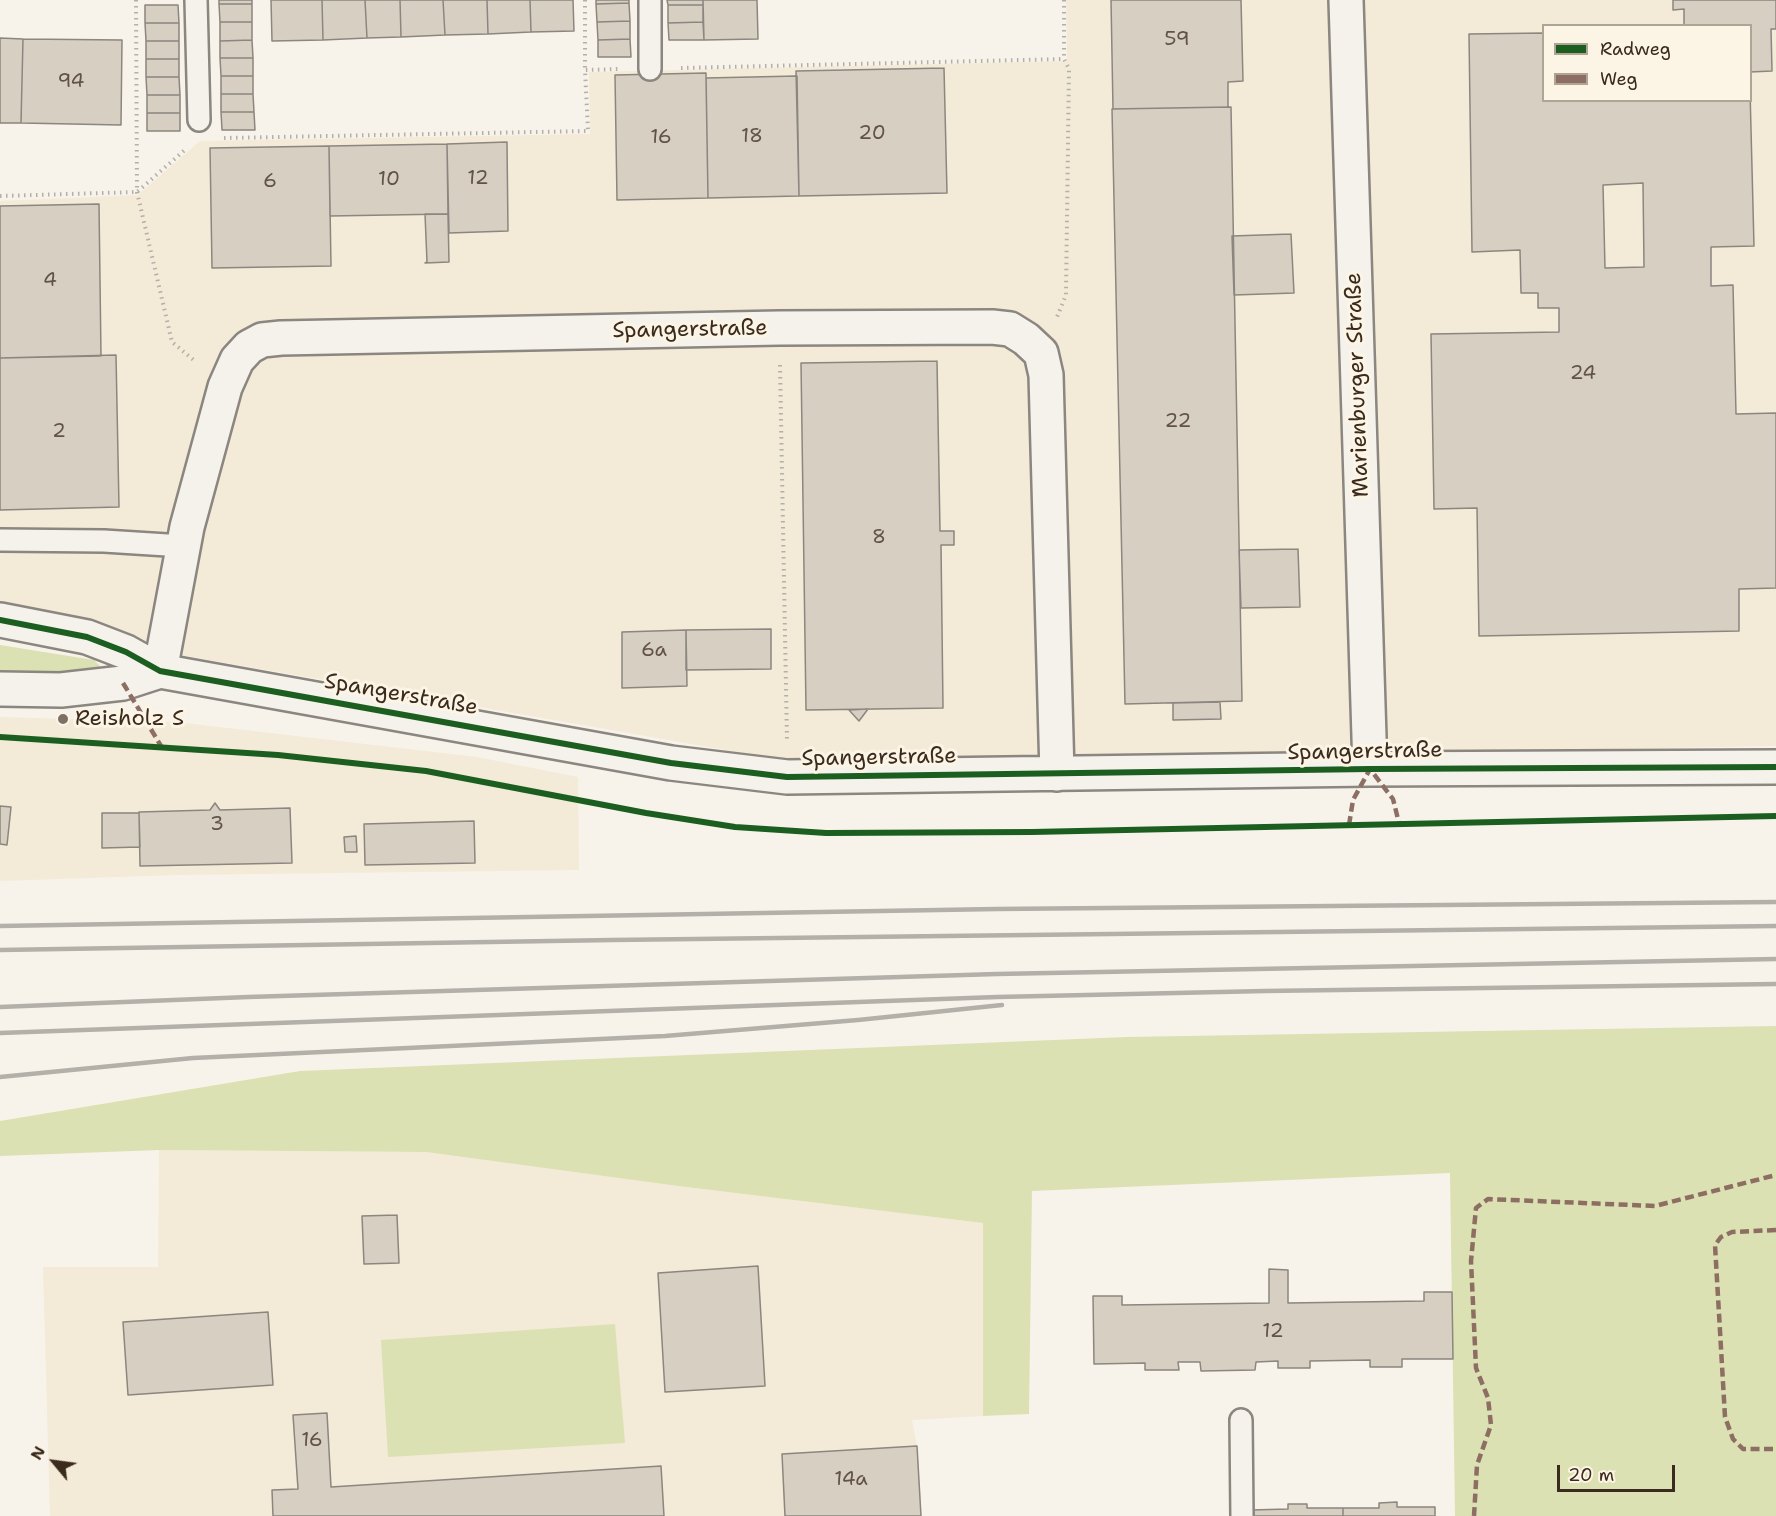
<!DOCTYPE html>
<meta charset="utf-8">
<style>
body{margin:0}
#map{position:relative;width:1776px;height:1516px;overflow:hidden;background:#f7f3ea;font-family:"Shantell Sans",sans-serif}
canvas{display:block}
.legend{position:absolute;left:1542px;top:24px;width:210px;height:78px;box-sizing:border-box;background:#fcf5e5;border:2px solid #afa495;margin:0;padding:8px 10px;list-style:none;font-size:18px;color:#3b2a1e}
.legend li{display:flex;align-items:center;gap:12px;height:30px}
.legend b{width:30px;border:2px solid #afa495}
.north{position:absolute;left:24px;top:1432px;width:60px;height:60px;-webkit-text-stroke:4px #fcf5e5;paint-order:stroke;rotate:299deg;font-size:16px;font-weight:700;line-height:24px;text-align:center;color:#3b2a1e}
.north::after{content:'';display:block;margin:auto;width:21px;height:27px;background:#3b2a1e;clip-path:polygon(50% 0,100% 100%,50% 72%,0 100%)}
.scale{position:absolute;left:1557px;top:1465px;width:118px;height:27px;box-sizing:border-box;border:3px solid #3b2a1e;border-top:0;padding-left:8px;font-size:18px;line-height:21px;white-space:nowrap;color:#3b2a1e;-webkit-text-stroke:4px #fcf5e5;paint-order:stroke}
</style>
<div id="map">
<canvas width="1776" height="1516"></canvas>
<ul class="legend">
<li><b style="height:8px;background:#1b5e20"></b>Radweg</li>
<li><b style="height:8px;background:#8d6e63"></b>Weg</li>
</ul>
<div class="north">N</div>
<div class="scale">20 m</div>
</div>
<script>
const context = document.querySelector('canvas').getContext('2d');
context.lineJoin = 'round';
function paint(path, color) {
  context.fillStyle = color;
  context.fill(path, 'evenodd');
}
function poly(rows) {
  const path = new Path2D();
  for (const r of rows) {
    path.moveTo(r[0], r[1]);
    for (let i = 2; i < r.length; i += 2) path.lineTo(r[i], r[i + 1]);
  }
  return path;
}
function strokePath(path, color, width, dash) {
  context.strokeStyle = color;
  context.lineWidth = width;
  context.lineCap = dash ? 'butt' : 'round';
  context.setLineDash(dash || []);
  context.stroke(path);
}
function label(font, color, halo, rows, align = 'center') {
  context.font = font + ' "Shantell Sans",sans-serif';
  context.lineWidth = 6;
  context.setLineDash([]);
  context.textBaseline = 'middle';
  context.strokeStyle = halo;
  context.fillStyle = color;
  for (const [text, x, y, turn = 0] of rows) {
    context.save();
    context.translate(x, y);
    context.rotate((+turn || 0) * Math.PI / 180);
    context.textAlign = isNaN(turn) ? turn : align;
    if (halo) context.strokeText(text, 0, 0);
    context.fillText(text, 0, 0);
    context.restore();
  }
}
const built = poly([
 [1066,0,1338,0,1353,754,783,760,175,654,83,619,0,604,0,201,138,195,200,141,590,134,589,72,1067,61],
 [1355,0,1776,0,1776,746,1379,753],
 [1544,26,1750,26,1750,100,1544,100],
 [0,717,176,722,477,757,578,777,579,870,176,875,0,881],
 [159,1150,426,1152,678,1186,984,1223,983,1416,912,1420,917,1446,782,1454,785,1516,50,1516,43,1267,158,1267]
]);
const green = poly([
 [0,645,94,660,100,666,98,674,0,675],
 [1776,1026,1776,1516,1455,1516,1450,1173,1032,1191,1029,1414,983,1416,983,1223,678,1186,426,1152,159,1150,0,1156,0,1121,300,1071,1126,1037],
 [615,1324,625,1443,388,1457,381,1340]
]);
const building = poly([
 [219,0,252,0,252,4,219,4,219,0],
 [271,0,322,0,323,40,272,41,271,0],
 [322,0,365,0,367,38,323,40,322,0],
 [365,0,400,0,401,37,367,38,365,0],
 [400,0,443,0,445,35,401,37,400,0],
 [443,0,487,0,488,34,445,35,443,0],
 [487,0,530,0,531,32,488,34,487,0],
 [530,0,573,0,574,31,531,32,530,0],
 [596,0,629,0,629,3,596,4,596,0],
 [667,0,703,0,703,5,668,5,667,0],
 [703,0,757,0,758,39,704,40,703,0],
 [1111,0,1241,0,1243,81,1228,82,1228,107,1113,109,1111,0],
 [1673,0,1776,0,1776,29,1771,29,1772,71,1750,72,1750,26,1684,26,1684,9,1673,10,1673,0],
 [629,3,630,21,597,22,596,4,629,3],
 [219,4,252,4,252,22,220,22,219,4],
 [145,5,178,5,179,23,145,23,145,5],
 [668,5,703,5,703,22,668,23,668,5],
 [630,21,630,39,598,40,597,22,630,21],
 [220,22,252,22,252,40,220,41,220,22],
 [703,22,704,40,669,40,668,23,703,22],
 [145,23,179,23,179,41,146,41,145,23],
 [1544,33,1544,100,1750,100,1750,90,1754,246,1711,247,1711,286,1733,285,1736,414,1776,413,1776,588,1739,589,1739,631,1479,636,1477,508,1434,509,1431,334,1559,332,1559,308,1538,308,1538,293,1521,293,1520,250,1472,252,1469,34,1544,33],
 [1643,183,1644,267,1605,268,1603,185,1643,183],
 [0,38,23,39,21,123,0,123,0,38],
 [23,39,122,40,121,125,21,123,23,39],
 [630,39,631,57,598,57,598,40,630,39],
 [252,40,253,58,220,58,220,41,252,40],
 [146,41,179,41,179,59,146,59,146,41],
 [220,58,253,58,253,76,221,76,220,58],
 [146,59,179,59,179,77,146,77,146,59],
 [944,68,947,193,799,196,796,71,944,68],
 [706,73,708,198,617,200,615,75,706,73],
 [221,76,253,76,253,94,221,94,221,76],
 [797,76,799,196,708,198,706,78,797,76],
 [146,77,179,77,180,95,147,95,146,77],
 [221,94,253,94,254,112,221,112,221,94],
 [147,95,180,95,180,113,147,113,147,95],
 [1231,107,1242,701,1125,704,1112,109,1231,107],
 [221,112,254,112,255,130,222,130,221,112],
 [147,113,180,113,180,131,147,131,147,113],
 [507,142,508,231,449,233,447,144,507,142],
 [447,144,448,214,330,216,329,146,447,144],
 [329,146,331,266,212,268,210,148,329,146],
 [99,204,101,356,0,358,0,206,99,204],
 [425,214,448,214,449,262,425,263,427,262,425,214],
 [1291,234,1294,293,1234,295,1232,236,1291,234],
 [116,355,119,507,0,510,0,358,116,355],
 [937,361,940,531,954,531,954,545,941,545,943,708,806,710,801,363,937,361],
 [1298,549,1300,607,1241,608,1239,550,1298,549],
 [771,629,771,669,686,670,686,630,771,629],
 [686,630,687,686,622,688,622,632,686,630],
 [1220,702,1221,719,1173,720,1173,703,1220,702],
 [868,709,859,721,849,710,868,709],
 [215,803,220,810,290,808,292,863,140,866,139,812,210,810,215,803],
 [0,806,11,807,7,845,0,844,0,806],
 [102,813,139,813,140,847,102,848,102,813],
 [474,821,475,863,365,865,364,824,474,821],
 [356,836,357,852,345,852,344,837,356,836],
 [397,1215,399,1263,364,1264,362,1216,397,1215],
 [758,1266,765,1386,665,1392,658,1273,758,1266],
 [1269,1269,1288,1270,1288,1303,1424,1301,1424,1292,1452,1292,1453,1359,1402,1359,1402,1367,1370,1367,1370,1360,1310,1361,1310,1368,1278,1368,1278,1361,1256,1362,1255,1370,1201,1371,1200,1362,1178,1362,1179,1370,1145,1370,1145,1363,1094,1364,1093,1296,1122,1296,1122,1305,1269,1303,1269,1269],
 [268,1312,273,1385,128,1395,123,1322,268,1312],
 [327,1413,331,1487,661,1466,664,1516,273,1516,272,1490,298,1489,293,1415,327,1413],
 [917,1446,921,1516,785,1516,782,1454,917,1446],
 [1397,1502,1397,1507,1435,1507,1435,1516,1343,1516,1343,1508,1379,1508,1379,1503,1397,1502],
 [1288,1504,1307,1504,1307,1508,1343,1508,1343,1516,1252,1516,1251,1510,1288,1509,1288,1504]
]);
const path = poly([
 [136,0,137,192,172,342,196,362],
 [585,0,585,70],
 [1064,0,1064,59],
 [681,68,1064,59,1069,69,1066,295,1057,317],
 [224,138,588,131,585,70,620,69],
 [0,196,137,192,187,148],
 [780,365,787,741]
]);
const lane = poly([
 [196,0,199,120],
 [650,69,650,0],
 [0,540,104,541,183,546],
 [1241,1420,1242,1516]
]);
const street = poly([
 [1346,0,1370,769],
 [0,620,87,637,126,652,160,671,671,763,787,777,1370,769,1776,767],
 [160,671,187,527,225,387,237,360,249,347,262,340,281,338,779,328,992,327,1010,329,1026,339,1041,353,1046,375,1057,774],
 [0,689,61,690,123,683,160,671]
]);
const rail = poly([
 [0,926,997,909,1776,902],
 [0,950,612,940,1776,926],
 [0,1007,248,997,997,974,1776,959],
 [0,1033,997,997,1265,991,1776,984],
 [0,1077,193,1058,665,1036,858,1020,1002,1005]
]);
const quiet = poly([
 [123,683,161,746],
 [1349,825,1353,800,1370,769,1393,799,1399,823],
 [1776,1230,1732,1232,1721,1237,1715,1245,1725,1417,1733,1439,1743,1449,1776,1449],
 [1474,1516,1477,1465,1491,1425,1488,1398,1476,1368,1471,1261,1476,1208,1488,1199,1655,1206,1776,1175]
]);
const cycleway = poly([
 [0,620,87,637,126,652,160,671,671,763,787,777,1370,769,1776,767],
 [0,737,278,755,426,771,646,813,735,827,826,833,1032,832,1776,816]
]);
const markers = [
 [63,719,6,"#7d7065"]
];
const numberNames = [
 ["59",1177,40],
 ["94",71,82],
 ["20",872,134],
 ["18",752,137],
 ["16",661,138],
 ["12",478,179],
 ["10",389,180],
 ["6",270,182],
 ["4",50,281],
 ["24",1583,374],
 ["22",1178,422],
 ["2",59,432],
 ["8",879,538],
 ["6a",654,651],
 ["3",217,825],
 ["12",1273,1332],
 ["16",312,1441],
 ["14a",851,1480]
];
const streetNames = [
 ["Spangerstraße",690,330,-1],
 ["Marienburger Straße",1358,385,-92],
 ["Spangerstraße",401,695,10],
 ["Spangerstraße",1365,752,-1],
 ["Spangerstraße",879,758,-1]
];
const poiNames = [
 ["Reisholz S",75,719]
];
paint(built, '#f3ead8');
paint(green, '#dce1b3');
paint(building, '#d7cfc2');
strokePath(building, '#8b867f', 1.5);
strokePath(lane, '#8b867f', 26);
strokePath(street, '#8b867f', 38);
strokePath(path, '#b3afa9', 4, [1.5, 4.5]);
strokePath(lane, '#f5f2ec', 21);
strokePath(street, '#f5f2ec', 33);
strokePath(rail, '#b3afa9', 4.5);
strokePath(quiet, '#8d6e63', 4.5, [9, 4.5]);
strokePath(cycleway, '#1b5e20', 6);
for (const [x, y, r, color] of markers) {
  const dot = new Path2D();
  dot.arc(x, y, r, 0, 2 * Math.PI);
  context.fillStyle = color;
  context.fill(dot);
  strokePath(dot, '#fcf5e5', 2);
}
label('20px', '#625347', null, numberNames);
label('22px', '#3b2a1e', '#fcf5e5', streetNames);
label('22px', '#3b2a1e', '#fcf5e5', poiNames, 'left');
</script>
